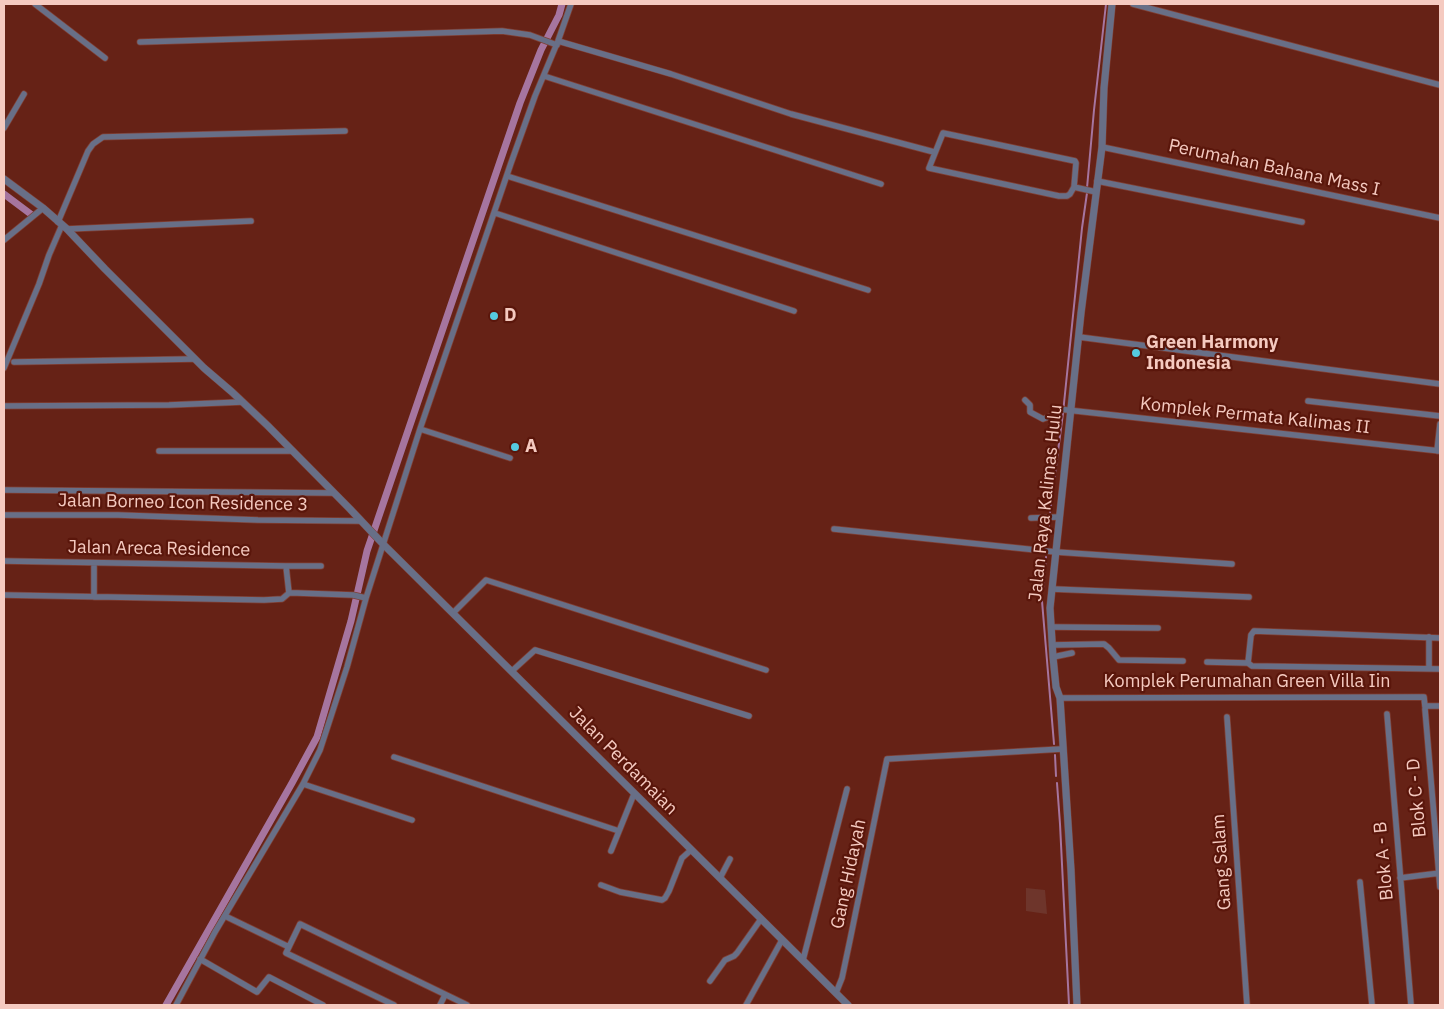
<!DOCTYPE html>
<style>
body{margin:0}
#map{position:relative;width:1444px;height:1009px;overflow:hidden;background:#662216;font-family:"IBM Plex Sans",sans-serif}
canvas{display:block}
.frame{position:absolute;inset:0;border:5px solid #f5cac0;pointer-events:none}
</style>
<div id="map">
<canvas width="1444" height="1009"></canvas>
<div class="frame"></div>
</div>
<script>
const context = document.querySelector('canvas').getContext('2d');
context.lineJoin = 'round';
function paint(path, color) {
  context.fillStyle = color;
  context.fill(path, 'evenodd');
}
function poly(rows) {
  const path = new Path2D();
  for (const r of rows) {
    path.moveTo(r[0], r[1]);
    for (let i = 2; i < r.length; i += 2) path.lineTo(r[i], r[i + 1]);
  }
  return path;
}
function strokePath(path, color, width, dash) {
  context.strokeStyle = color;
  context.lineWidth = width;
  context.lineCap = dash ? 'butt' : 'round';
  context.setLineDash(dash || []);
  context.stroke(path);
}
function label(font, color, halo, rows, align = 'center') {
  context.font = font + ' "IBM Plex Sans",sans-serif';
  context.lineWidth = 4.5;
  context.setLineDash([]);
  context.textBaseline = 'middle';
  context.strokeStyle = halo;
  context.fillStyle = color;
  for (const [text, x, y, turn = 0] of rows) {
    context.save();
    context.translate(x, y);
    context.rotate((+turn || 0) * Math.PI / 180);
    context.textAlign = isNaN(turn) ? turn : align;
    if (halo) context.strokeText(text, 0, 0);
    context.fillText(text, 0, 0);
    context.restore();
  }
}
const green = poly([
 [1026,888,1045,890,1047,914,1026,911]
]);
const stream = poly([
 [1087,188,1094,110,1106,4],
 [1050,512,1063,413,1082,228,1087,193],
 [1047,545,1049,524],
 [1043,589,1046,557],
 [1042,601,1054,744],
 [1055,755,1056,776],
 [1057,783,1060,824,1069,1005]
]);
const canal = poly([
 [4,194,32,215],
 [166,1005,292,783,317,737,351,621,367,551,398,460,520,103,541,50,559,15,562,4]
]);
const minor = poly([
 [35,4,105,58],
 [1133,4,1440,85],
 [558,41,671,74,791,114,934,152],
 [140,42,502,31,530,35,557,45],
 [544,76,881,184],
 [4,128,24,94],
 [1102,147,1440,218],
 [507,176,868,290],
 [1097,181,1302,222],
 [1074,187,1076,163,1075,161,943,133,929,168,1059,196,1067,196,1070,194,1074,187,1096,192],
 [495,213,794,311],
 [58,222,88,151,93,144,103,137,345,131],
 [67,229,251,221],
 [4,240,43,208],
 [1079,337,1440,384],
 [14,362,195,359],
 [4,368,39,284,49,255,62,225],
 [1025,400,1030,405,1030,412,1043,419,1054,415,1058,409,1440,451],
 [1308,401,1440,416],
 [4,406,169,405,242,402],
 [420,429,510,458],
 [159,451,293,451],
 [1437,451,1440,424],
 [4,490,334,493],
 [4,515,118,515,258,520,361,521],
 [1031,518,1059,517],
 [834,529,1056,552,1232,564],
 [4,561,286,566,289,593],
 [286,566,321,566],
 [1052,589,1249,597],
 [4,595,264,600,282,599,289,593,297,593,353,595,366,598],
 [94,597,94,563],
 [453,613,486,580,766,670],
 [1051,627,1158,628],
 [1429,637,1429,669],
 [1440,638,1254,631,1251,635,1248,663,1252,666,1440,669],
 [1052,645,1104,644,1109,648,1119,660,1183,661],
 [1053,657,1072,653],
 [1207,662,1248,663],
 [512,671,535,650,749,716],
 [1060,698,1424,697,1425,707],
 [1440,706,1426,706,1425,709,1440,887],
 [1387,714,1411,1005],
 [1227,717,1247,1005],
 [394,757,619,831],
 [303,784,412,820],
 [611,851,634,794],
 [720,878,730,859],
 [1400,878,1440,873],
 [1360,882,1372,1005],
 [601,885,620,892,662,900,665,898,669,891,682,858,691,850],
 [225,916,289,947],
 [200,959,257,992,269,977,323,1005],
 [803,960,847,789],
 [710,981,725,960,734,956,737,953,761,919],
 [836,993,842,978,850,940,887,759,1062,749],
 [176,1005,215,932,303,784,320,750,347,667,366,598,420,429,511,163,535,96,558,41,571,4],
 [394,1005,286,953,300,924,467,1005],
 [440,1005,445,995],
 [746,1005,782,940]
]);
const tertiary = poly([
 [4,179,43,208,67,229,105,269,204,368,232,392,268,426,350,509,383,544,848,1005],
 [1077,1005,1071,870,1060,698,1056,687,1053,657,1050,608,1081,313,1102,147,1104,88,1112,4]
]);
const markers = [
 [494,316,5,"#55cadf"],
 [1136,353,5,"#55cadf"],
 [515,447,5,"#55cadf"]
];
const streetNames = [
 ["Perumahan Bahana Mass I",1274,168,12],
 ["Komplek Permata Kalimas II",1255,416,6],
 ["Jalan Borneo Icon Residence 3",183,503,1],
 ["Jalan Raya Kalimas Hulu",1046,503,-84],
 ["Jalan Areca Residence",159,549,1],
 ["Komplek Perumahan Green Villa Iin",1247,682],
 ["Jalan Perdamaian",623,761,45],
 ["Blok C - D",1417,798,-95],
 ["Blok A - B",1384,861,-95],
 ["Gang Salam",1222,862,-94],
 ["Gang Hidayah",849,874,-78]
];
const poiNames = [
 ["D",504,316],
 ["Green Harmony",1146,343],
 ["Indonesia",1146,364],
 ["A",525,447]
];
paint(green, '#6e352b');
strokePath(stream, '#a6759f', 2);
strokePath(canal, '#a6759f', 7);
strokePath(minor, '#804035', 7);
strokePath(tertiary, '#804035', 8);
strokePath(minor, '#686f87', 5.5);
strokePath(tertiary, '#686f87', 7);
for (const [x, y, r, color] of markers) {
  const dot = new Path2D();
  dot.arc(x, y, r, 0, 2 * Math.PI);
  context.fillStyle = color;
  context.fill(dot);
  strokePath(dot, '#5a160b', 2);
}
label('18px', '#f5cac0', '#5a160b', streetNames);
label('bold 18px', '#f5cac0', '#5a160b', poiNames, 'left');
</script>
